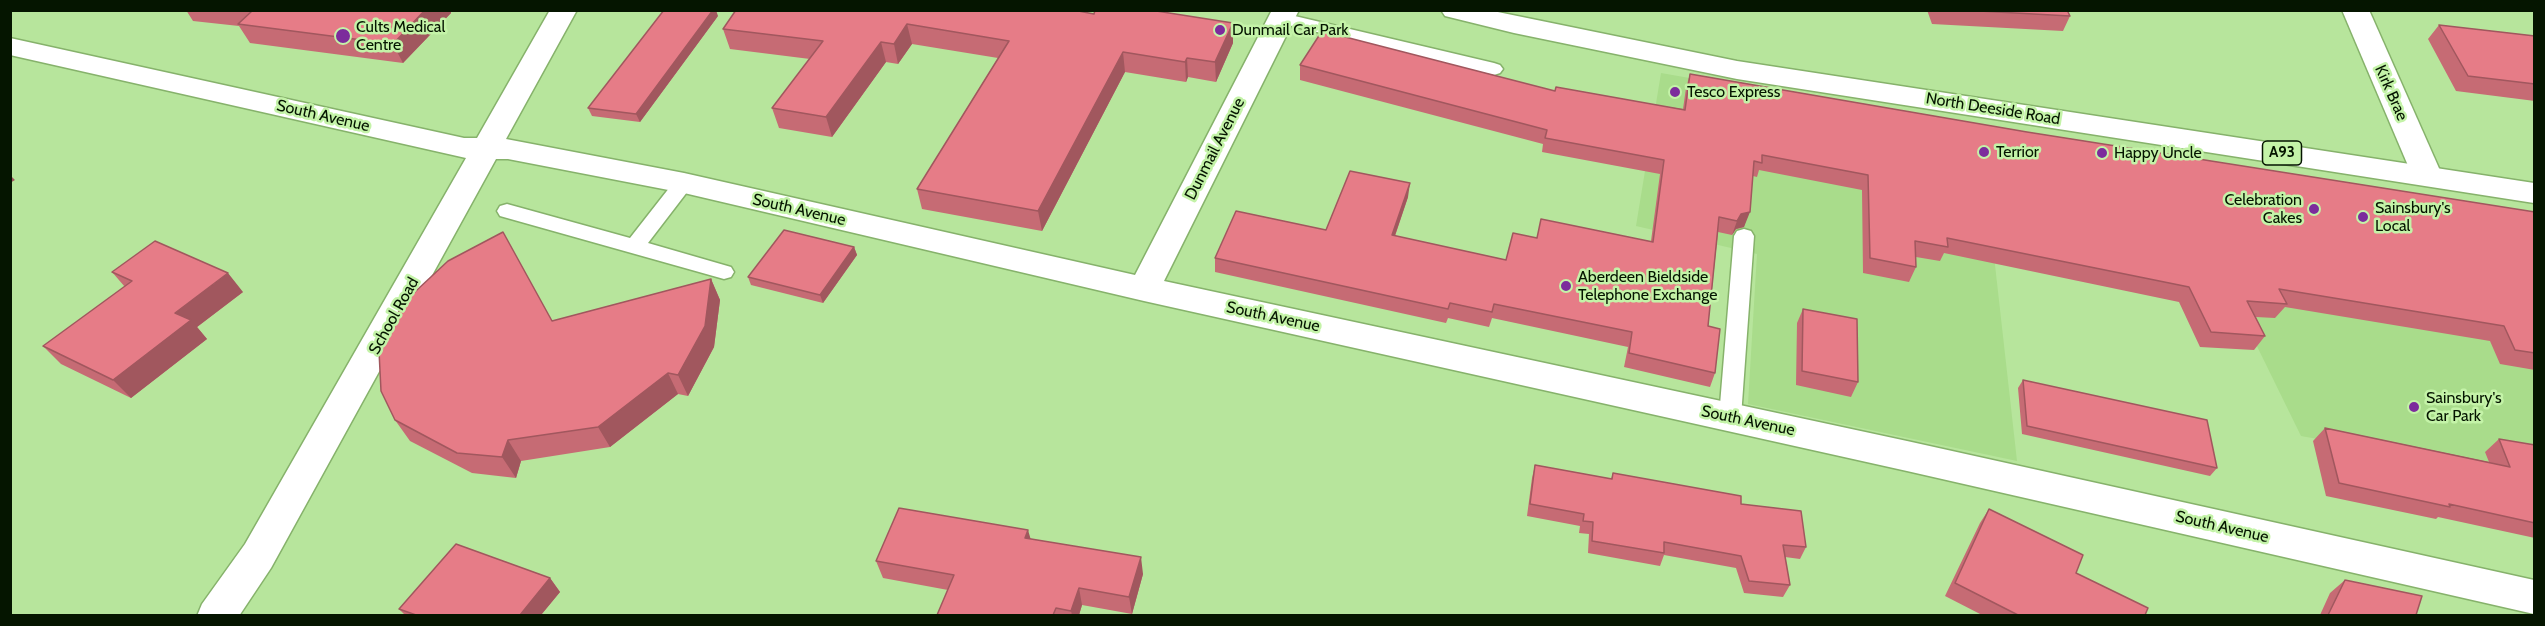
<!DOCTYPE html>
<style>
body{margin:0}
#map{position:relative;width:2545px;height:626px;overflow:hidden;background:#b7e59c;font-family:Cabin,sans-serif}
canvas{display:block}
.frame{position:absolute;inset:0;border:12px solid #051500;pointer-events:none}
</style>
<div id="map">
<canvas width="2545" height="626"></canvas>
<div class="frame"></div>
</div>
<script>
const context = document.querySelector('canvas').getContext('2d');
context.lineJoin = 'round';
function paint(path, color) {
  context.fillStyle = color;
  context.fill(path, 'evenodd');
}
function poly(rows) {
  const path = new Path2D();
  for (const r of rows) {
    path.moveTo(r[0], r[1]);
    for (let i = 2; i < r.length; i += 2) path.lineTo(r[i], r[i + 1]);
  }
  return path;
}
function strokePath(path, color, width, dash) {
  context.strokeStyle = color;
  context.lineWidth = width;
  context.lineCap = dash ? 'butt' : 'round';
  context.setLineDash(dash || []);
  context.stroke(path);
}
function label(font, color, halo, rows, align = 'center') {
  context.font = font + ' Cabin,sans-serif';
  context.lineWidth = 5;
  context.setLineDash([]);
  context.textBaseline = 'middle';
  context.strokeStyle = halo;
  context.fillStyle = color;
  for (const [text, x, y, turn = 0] of rows) {
    context.save();
    context.translate(x, y);
    context.rotate((+turn || 0) * Math.PI / 180);
    context.textAlign = isNaN(turn) ? turn : align;
    if (halo) context.strokeText(text, 0, 0);
    context.fillText(text, 0, 0);
    context.restore();
  }
}
const built = poly([
 [1661,73,2534,226,2534,450,2523,476,2301,436,2199,228,1994,256,2017,461,1748,404,1757,254,1636,226]
]);
const service = poly([
 [1282,13,1494,63,1500,65,1503,69,1500,73,1494,75,1276,22,1273,18,1276,14,1282,13],
 [684,176,691,178,694,183,648,243,731,267,734,272,731,277,724,279,500,216,497,211,500,206,507,204,630,238,677,178,684,176],
 [1744,229,1751,231,1754,236,1741,417,1738,423,1730,426,1722,423,1719,417,1734,236,1737,231,1744,229]
]);
const minor = poly([
 [550,10,577,10,506,139,684,173,1135,275,1272,10,1299,10,1164,281,1907,441,2534,580,2534,614,1907,471,1144,301,684,193,508,159,496,159,271,568,239,616,197,616,202,604,245,544,466,158,10,55,10,38,464,138,477,138,550,10]
]);
const tertiary = poly([
 [2342,10,2369,10,2442,175,2438,182,2427,185,2416,182,2412,175,2342,10]
]);
const primary = poly([
 [1441,10,1488,10,1737,61,2534,183,2534,203,1737,79,1514,33,1445,16,1441,10]
]);
const wall = poly([
 [186,10,450,10,451,13,403,63,250,43,239,26,193,21],
 [1927,10,2067,10,2070,16,2063,31,1932,24],
 [1094,14,1233,23,1233,43,1216,82,1188,77,1186,82,1125,72,1042,231,922,209,917,189,998,58,912,44,898,64,886,62,832,137,779,128,772,108,810,59,730,49,723,29],
 [718,16,640,122,592,116,588,108],
 [2439,25,2535,36,2535,101,2456,91,2428,39],
 [1300,65,1555,91,1683,109,1686,88,1690,74,2027,132,2535,212,2535,370,2500,364,2490,341,2285,307,2275,318,2256,317,2265,336,2254,350,2200,347,2179,302,1944,253,1940,261,1916,257,1916,267,1909,282,1863,273,1862,190,1759,170,1757,177,1753,176,1744,227,1736,229,1732,235,1718,232,1708,326,1715,373,1710,387,1624,367,1628,347,1492,318,1489,327,1448,318,1446,323,1215,272,1215,258,1326,230,1408,197,1395,236,1506,260,1537,238,1651,241,1660,174,1542,152,1543,144,1300,80],
 [503,232,552,321,711,279,720,300,714,347,688,396,678,394,610,447,521,461,516,478,472,473,410,441,395,420],
 [854,247,857,255,823,303,751,285,748,277],
 [112,272,243,292,197,327,207,339,131,398,61,364,43,346,125,287],
 [1803,309,1858,382,1851,397,1796,385,1797,323],
 [2023,380,2217,468,2210,476,2022,434,2018,388],
 [2325,428,2489,462,2485,452,2499,439,2535,445,2535,538,2438,517,2436,519,2326,496,2313,441],
 [1535,465,1611,479,1613,473,1741,504,1806,547,1800,559,1785,557,1790,585,1783,597,1744,593,1736,568,1664,555,1660,566,1588,553,1589,534,1579,533,1580,526,1527,516,1532,478],
 [1989,509,2076,573,2145,615,1982,615,1945,596,1980,523],
 [1030,539,1143,574,1132,614,1082,605,1079,615,937,615,948,590,883,578,876,561],
 [550,578,560,592,541,615,405,615,399,609],
 [2345,580,2416,615,2320,615,2330,593]
]);
const shadedWall = poly([
 [425,10,450,10,451,13,403,63,393,44],
 [713,10,716,10,718,16,640,122,636,114],
 [1233,23,1233,43,1216,82,1215,62],
 [907,24,912,44,898,64,894,44],
 [881,42,886,62,832,137,826,117],
 [1123,52,1125,72,1042,231,1038,211],
 [1187,58,1188,77,1186,82,1185,62],
 [10,175,15,180,10,183],
 [1410,183,1408,197,1390,250,1392,235],
 [1750,212,1744,227,1736,229,1732,235,1737,221,1741,214],
 [854,247,857,255,823,303,820,295],
 [228,273,243,292,197,327,207,339,131,398,113,380,175,313],
 [711,279,720,300,714,347,688,396,678,375],
 [668,373,678,394,610,447,598,427],
 [508,440,521,461,516,478,502,457],
 [1028,530,1033,547,1025,538],
 [1141,557,1143,574,1132,614,1129,597],
 [550,578,560,592,541,615,520,615],
 [1079,588,1082,605,1079,615,1072,615,1071,611]
]);
const building = poly([
 [249,10,425,10,393,44,238,24,252,11,249,10],
 [664,10,713,10,636,114,588,108,664,10],
 [736,10,1073,10,1094,14,1095,10,1150,10,1233,23,1215,62,1187,58,1185,62,1123,52,1038,211,917,189,1009,41,907,24,894,44,881,42,826,117,772,108,823,41,723,29,736,10],
 [1961,10,2067,10,2070,16,1961,10],
 [2439,25,2535,36,2535,84,2468,76,2439,25],
 [1322,31,1555,91,1556,87,1685,110,1690,74,2027,132,2535,212,2535,353,2515,350,2504,326,2279,289,2287,304,2247,301,2265,336,2211,332,2189,287,1947,238,1948,247,1915,241,1916,267,1870,258,1868,175,1762,155,1762,163,1754,161,1750,212,1741,214,1737,221,1719,217,1708,326,1720,329,1715,373,1629,353,1632,332,1494,304,1492,312,1450,303,1448,309,1215,258,1236,211,1326,230,1350,171,1410,183,1392,235,1506,260,1513,233,1537,238,1541,219,1653,242,1664,160,1545,138,1547,130,1300,65,1322,31],
 [784,230,854,247,820,295,748,277,784,230],
 [503,232,552,321,711,279,705,326,678,375,668,373,598,427,508,440,502,457,457,453,395,420,381,391,379,351,403,303,448,261,503,232],
 [155,241,228,273,175,313,191,320,113,380,43,346,132,281,112,272,155,241],
 [1803,309,1857,319,1858,382,1802,371,1803,309],
 [2023,380,2207,420,2217,468,2027,426,2023,380],
 [2325,428,2510,467,2499,439,2535,445,2535,523,2449,504,2450,507,2339,483,2325,428],
 [1535,465,1612,479,1613,473,1741,496,1741,504,1801,511,1806,547,1783,545,1790,585,1749,581,1741,556,1664,542,1664,553,1592,541,1593,522,1583,521,1584,514,1530,504,1535,465],
 [899,508,1028,530,1025,538,1141,557,1129,597,1079,588,1071,611,1056,608,1053,615,937,615,954,575,876,561,899,508],
 [1989,509,2083,555,2076,573,2148,608,2145,615,2018,615,1955,583,1989,509],
 [456,544,550,578,520,615,416,615,399,609,456,544],
 [2345,580,2422,596,2416,615,2328,615,2345,580]
]);
const markers = [
 [1220,30,6,"#7c2c9c"],
 [343,36,8,"#7c2c9c"],
 [1675,92,6,"#7c2c9c"],
 [1984,152,6,"#7c2c9c"],
 [2102,153,6,"#7c2c9c"],
 [2314,209,6,"#7c2c9c"],
 [2363,217,6,"#7c2c9c"],
 [1566,286,6,"#7c2c9c"],
 [2414,407,6,"#7c2c9c"]
];
const shields = [
 [2282,153,39]
];
const shieldNames = [
 ["A93",2282,153]
];
const poiNames = [
 ["Cults Medical",356,27],
 ["Centre",356,45],
 ["Dunmail Car Park",1232,30],
 ["Tesco Express",1687,92],
 ["Terrior",1996,152],
 ["Happy Uncle",2114,153],
 ["Celebration",2302,200,"right"],
 ["Cakes",2302,218,"right"],
 ["Sainsbury's",2375,208],
 ["Local",2375,226],
 ["Aberdeen Bieldside",1578,277],
 ["Telephone Exchange",1578,295],
 ["Sainsbury's",2426,398],
 ["Car Park",2426,416]
];
const streetNames = [
 ["Kirk Brae",2391,93,66],
 ["North Deeside Road",1993,109,9],
 ["South Avenue",323,116,13],
 ["Dunmail Avenue",1215,149,-63],
 ["South Avenue",799,210,13],
 ["School Road",394,316,-61],
 ["South Avenue",1273,317,12],
 ["South Avenue",1748,421,12],
 ["South Avenue",2222,527,13]
];
paint(built, '#a9dc8b');
strokePath(service, '#86b26b', 3);
strokePath(minor, '#86b26b', 3);
strokePath(tertiary, '#86b26b', 3);
strokePath(primary, '#86b26b', 3);
paint(service, '#fff');
paint(minor, '#fff');
paint(tertiary, '#fff');
paint(primary, '#fff');
paint(wall, '#c66b74');
paint(shadedWall, '#a1575e');
paint(building, '#e67c87');
strokePath(building, '#a1575e', 1.5);
for (const [x, y, r, color] of markers) {
  const dot = new Path2D();
  dot.arc(x, y, r, 0, 2 * Math.PI);
  context.fillStyle = color;
  context.fill(dot);
  strokePath(dot, '#c4f3a8', 2);
}
for (const [x, y, w] of shields) {
  const box = new Path2D();
  box.roundRect(x - w / 2, y - 12, w, 24, 4.5);
  context.fillStyle = '#c4f3a8';
  context.fill(box);
  strokePath(box, '#051500', 1.5);
}
label('bold 15px', '#051500', null, shieldNames);
label('16px', '#051500', '#c4f3a8', poiNames, 'left');
label('16px', '#051500', '#c4f3a8', streetNames);
</script>
